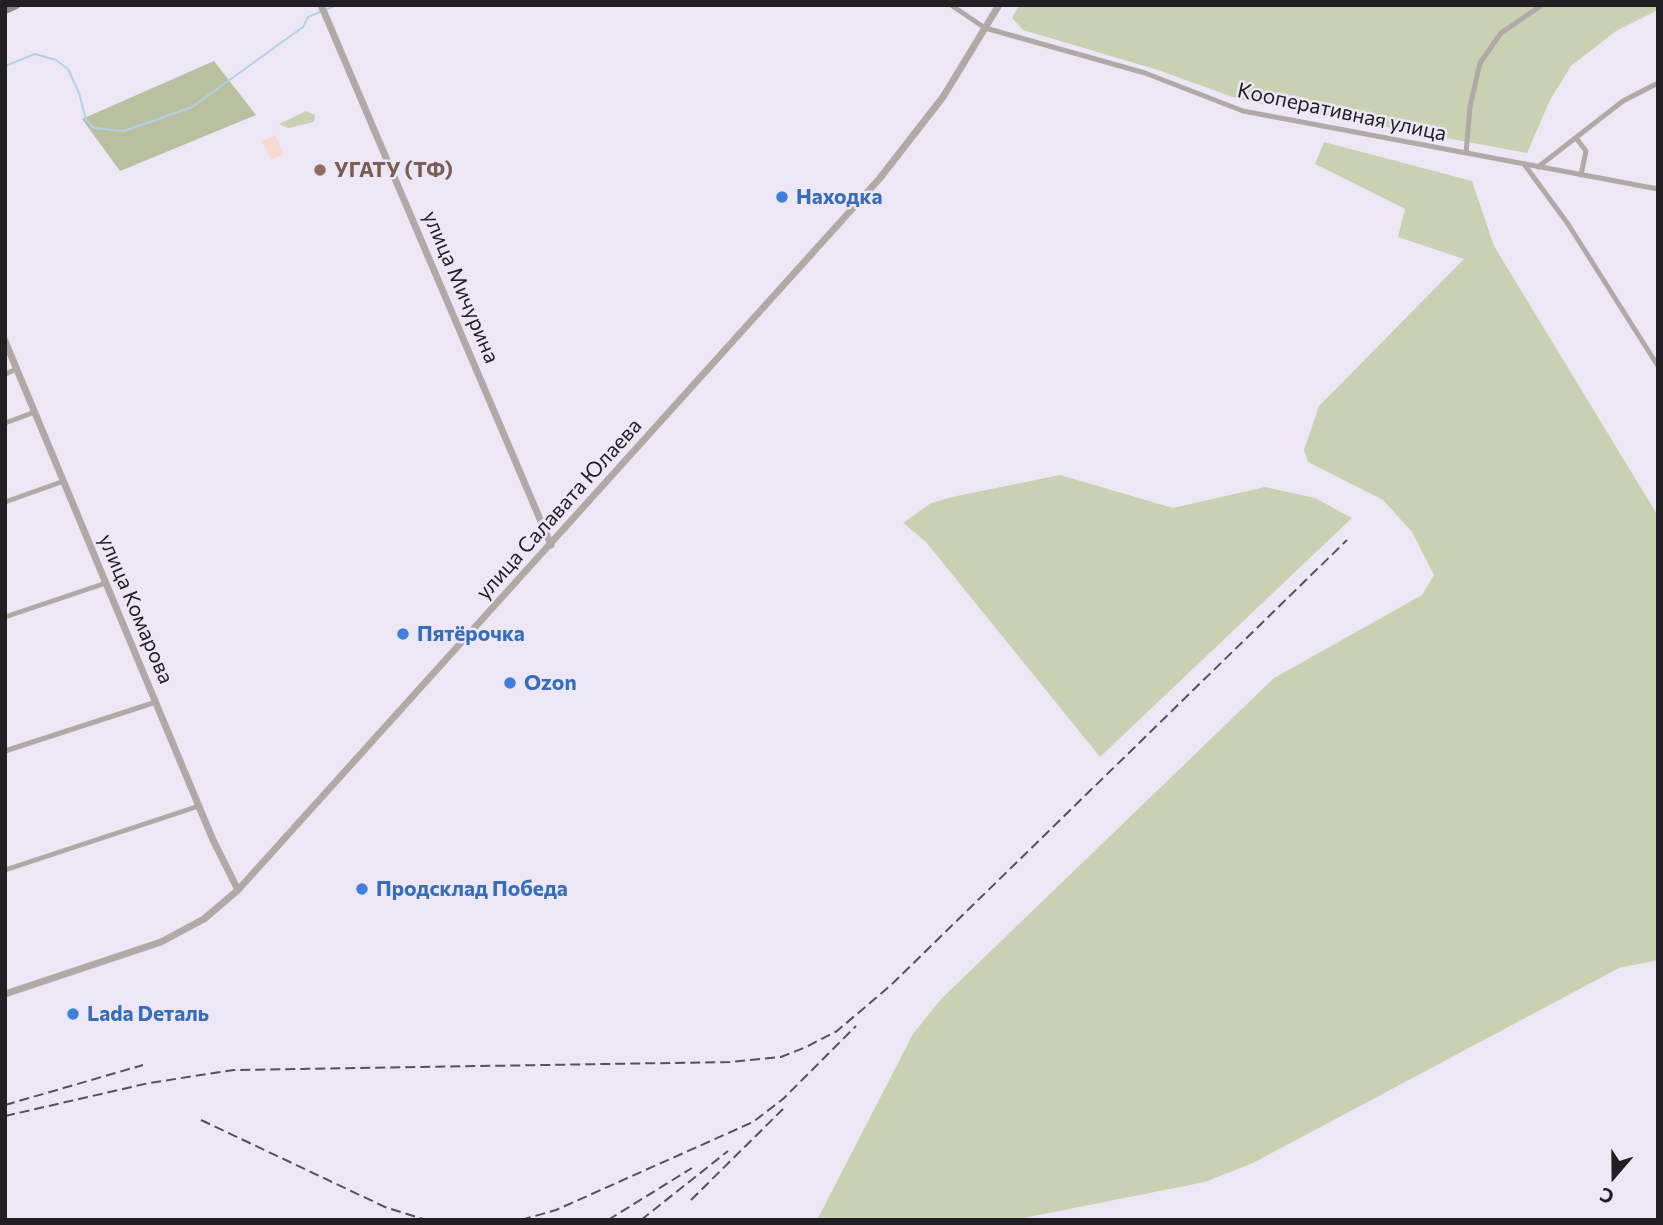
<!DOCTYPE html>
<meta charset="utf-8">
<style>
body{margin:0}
#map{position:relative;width:1663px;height:1225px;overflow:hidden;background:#ede7f5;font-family:Commissioner,sans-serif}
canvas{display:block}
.frame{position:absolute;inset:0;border:7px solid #211f24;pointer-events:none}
.north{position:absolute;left:1579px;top:1141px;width:70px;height:70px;-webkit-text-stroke:5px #ede7f5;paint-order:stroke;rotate:200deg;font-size:19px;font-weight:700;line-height:28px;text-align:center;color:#211f24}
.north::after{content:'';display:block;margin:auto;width:24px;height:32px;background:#211f24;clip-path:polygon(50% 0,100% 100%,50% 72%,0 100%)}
</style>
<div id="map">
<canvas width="1663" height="1225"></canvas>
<div class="frame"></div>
<div class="north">С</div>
</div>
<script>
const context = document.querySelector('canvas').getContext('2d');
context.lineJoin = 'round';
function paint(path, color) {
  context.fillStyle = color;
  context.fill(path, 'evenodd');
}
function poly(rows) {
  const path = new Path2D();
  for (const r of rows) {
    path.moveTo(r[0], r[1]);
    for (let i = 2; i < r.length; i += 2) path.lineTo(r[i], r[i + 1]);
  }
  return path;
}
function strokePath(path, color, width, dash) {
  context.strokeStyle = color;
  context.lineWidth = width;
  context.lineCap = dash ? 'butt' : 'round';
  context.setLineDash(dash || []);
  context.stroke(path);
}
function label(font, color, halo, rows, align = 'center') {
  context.font = font + ' Commissioner,sans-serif';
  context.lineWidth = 5;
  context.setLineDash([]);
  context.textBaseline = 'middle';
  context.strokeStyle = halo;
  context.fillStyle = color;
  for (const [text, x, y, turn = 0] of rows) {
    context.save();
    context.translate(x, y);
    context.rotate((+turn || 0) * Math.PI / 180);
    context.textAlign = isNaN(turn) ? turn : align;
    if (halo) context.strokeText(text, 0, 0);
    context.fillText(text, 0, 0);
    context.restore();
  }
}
const education = poly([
 [275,135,284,154,271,160,262,141]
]);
const green = poly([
 [1019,5,1658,5,1658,10,1616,31,1571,66,1550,100,1527,153,1241,100,1158,70,1023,30,1012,18],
 [306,111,315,115,314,122,288,128,279,124],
 [1324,142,1472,181,1494,246,1658,516,1658,960,1619,968,1253,1163,1205,1182,1014,1220,817,1220,913,1034,941,999,1274,678,1422,595,1434,575,1412,532,1383,500,1308,462,1304,450,1319,406,1464,259,1398,237,1405,209,1315,164],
 [1060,475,1173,508,1265,487,1315,498,1352,518,1100,757,926,542,903,523,931,503,952,497]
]);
const forest = poly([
 [214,61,256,115,120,171,82,119]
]);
const stream = poly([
 [325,10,337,5],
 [5,66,35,54,56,60,68,69,79,93,86,120,94,128,124,131,192,107,303,27,308,17,320,12]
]);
const minor = poly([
 [951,5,985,28,1145,73,1243,111,1658,189],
 [1576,138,1586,151,1581,175],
 [1466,153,1470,107,1480,63,1501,33,1542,5],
 [1524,164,1568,224,1658,366],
 [1538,167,1623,101,1658,83],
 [5,374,17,369],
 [5,423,35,412],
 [5,502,64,481],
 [5,617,106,583],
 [5,751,156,702],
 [5,870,199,806]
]);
const tertiary = poly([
 [321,5,551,545],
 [5,341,213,840,238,890],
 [5,994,161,942,204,919,238,890,880,178,943,97,999,5]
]);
const secondary = poly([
 [5,10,16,5]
]);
const rail = poly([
 [5,1105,143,1065],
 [5,1116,149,1083,234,1070,730,1062,781,1057,806,1047,837,1031,891,985,1347,540],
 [201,1120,385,1207,426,1220],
 [691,1200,783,1109],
 [521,1220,556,1210,753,1122,783,1099,856,1026],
 [608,1220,692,1168],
 [641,1220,728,1151]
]);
const markers = [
 [320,170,7,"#8d6e63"],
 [782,197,7,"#3f7fe0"],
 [403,634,7,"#3f7fe0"],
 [510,683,7,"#3f7fe0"],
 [362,889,7,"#3f7fe0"],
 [73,1014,7,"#3f7fe0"]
];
const streetNames = [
 ["Кооперативная улица",1342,112,12],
 ["улица Мичурина",461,287,67],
 ["улица Салавата Юлаева",559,509,-48],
 ["улица Комарова",136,609,67]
];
const educationNames = [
 ["УГАТУ (ТФ)",334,170]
];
const shopNames = [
 ["Находка",796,197],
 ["Пятёрочка",417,634],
 ["Ozon",524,683],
 ["Продсклад Победа",376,889],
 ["Lada Dеталь",87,1014]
];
paint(education, '#f4dad3');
paint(green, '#cad1b2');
paint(forest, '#b9c0a0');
strokePath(stream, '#b4d0e7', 2);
strokePath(minor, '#b0a9a7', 5);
strokePath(tertiary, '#b0a9a7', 7);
strokePath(secondary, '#938987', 8);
strokePath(rail, '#545159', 2, [10, 5]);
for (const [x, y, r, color] of markers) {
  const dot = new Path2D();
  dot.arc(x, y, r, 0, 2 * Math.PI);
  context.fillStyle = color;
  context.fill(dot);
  strokePath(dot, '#ede7f5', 2.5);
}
label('21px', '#211f24', '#ede7f5', streetNames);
label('bold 21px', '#785e54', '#ede7f5', educationNames, 'left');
label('bold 21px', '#366cbe', '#ede7f5', shopNames, 'left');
</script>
